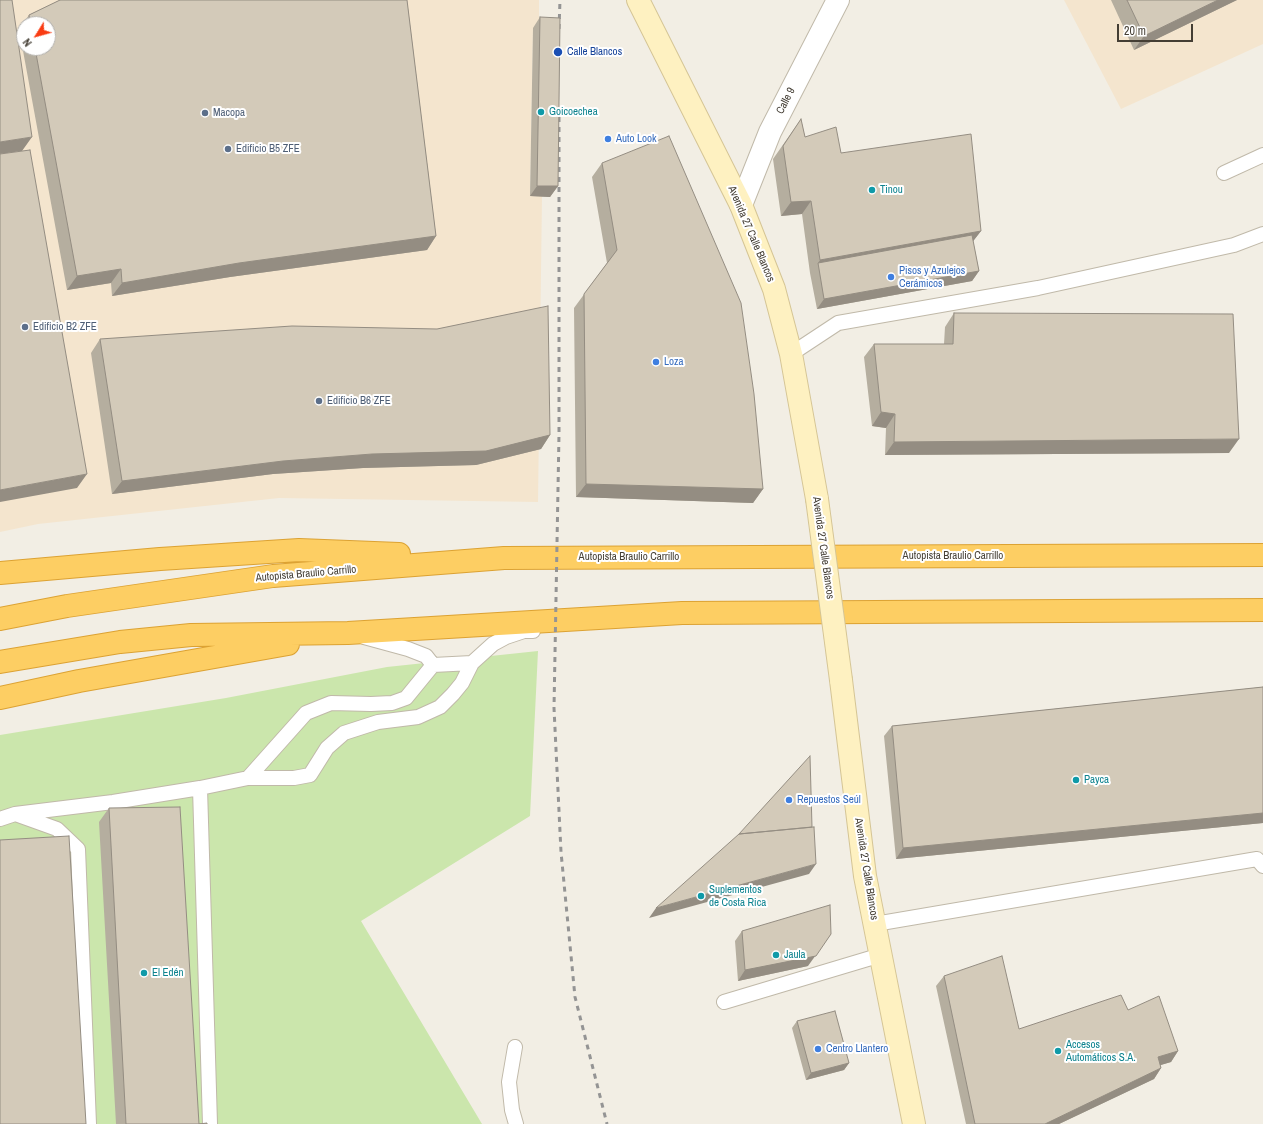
<!DOCTYPE html>
<meta charset="utf-8">
<style>
body{margin:0}
#map{position:relative;width:1263px;height:1124px;overflow:hidden;background:#f2eee4;font-family:"Archivo Narrow",sans-serif}
canvas{display:block}
.north{position:absolute;left:16px;top:16px;width:40px;height:40px;box-sizing:border-box;background:#fff;border:1px solid #b4b2ae;border-radius:50%;rotate:233deg;font-size:11px;font-weight:700;line-height:16px;text-align:center;color:#443e34}
.north::after{content:'';display:block;margin:auto;width:14px;height:18px;background:#f93c13;clip-path:polygon(50% 0,100% 100%,50% 72%,0 100%)}
.scale{position:absolute;left:1117px;top:24px;width:76px;height:18px;box-sizing:border-box;border:2px solid #443e34;border-top:0;padding-left:5px;font-size:12px;line-height:14px;white-space:nowrap;color:#443e34;-webkit-text-stroke:3px #fff;paint-order:stroke}
</style>
<div id="map">
<canvas width="1263" height="1124"></canvas>
<div class="north">N</div>
<div class="scale">20 m</div>
</div>
<script>
const context = document.querySelector('canvas').getContext('2d');
context.lineJoin = 'round';
function paint(path, color) {
  context.fillStyle = color;
  context.fill(path, 'evenodd');
}
function poly(rows) {
  const path = new Path2D();
  for (const r of rows) {
    path.moveTo(r[0], r[1]);
    for (let i = 2; i < r.length; i += 2) path.lineTo(r[i], r[i + 1]);
  }
  return path;
}
function strokePath(path, color, width, dash) {
  context.strokeStyle = color;
  context.lineWidth = width;
  context.lineCap = dash ? 'butt' : 'round';
  context.setLineDash(dash || []);
  context.stroke(path);
}
function label(font, color, halo, rows, align = 'center') {
  context.font = font + ' "Archivo Narrow",sans-serif';
  context.lineWidth = 4;
  context.setLineDash([]);
  context.textBaseline = 'middle';
  context.strokeStyle = halo;
  context.fillStyle = color;
  for (const [text, x, y, turn = 0] of rows) {
    context.save();
    context.translate(x, y);
    context.rotate((+turn || 0) * Math.PI / 180);
    context.textAlign = isNaN(turn) ? turn : align;
    if (halo) context.strokeText(text, 0, 0);
    context.fillText(text, 0, 0);
    context.restore();
  }
}
const commercial = poly([
 [0,0,539,0,539,28,533,28,530,196,542,196,538,502,279,498,38,524,0,532],
 [24,24,48,24,48,48,24,48],
 [1064,0,1263,0,1263,44,1121,109]
]);
const green = poly([
 [538,651,530,816,361,921,482,1124,0,1124,0,735,226,698,387,667]
]);
const lane = poly([
 [1224,173,1263,155],
 [791,354,838,323,1038,288,1234,245,1263,234],
 [364,637,408,649,426,656,433,665],
 [248,778,306,713,331,703,371,704,392,703,406,698,433,665,472,663],
 [200,788,210,1124],
 [18,815,57,829,78,849,89,1124],
 [0,819,15,814,113,802,200,788,248,778,294,778,310,775,327,748,344,733,378,722,418,717,440,707,453,694,462,683,472,663,493,644,506,637,524,631,533,631],
 [875,924,1257,859,1263,866],
 [724,1002,881,955],
 [515,1047,509,1082,512,1110,516,1124]
]);
const street = poly([
 [741,205,770,132,838,0]
]);
const secondary = poly([
 [638,0,741,205,774,289,791,354,817,499],
 [841,680,865,876,914,1124]
]);
const highway = poly([
 [0,573,160,559,299,550,399,554],
 [0,619,67,606,273,576,504,558,1263,555],
 [0,662,120,642,191,635,348,633,682,613,1263,610],
 [0,698,79,681,288,644]
]);
const rail = poly([
 [559,29,560,0],
 [559,117,559,434,554,708,561,852,575,997,607,1124]
]);
const secondaryBridge = poly([
 [817,499,841,680]
]);
const wall = poly([
 [60,0,407,0,436,236,427,250,230,277,112,296,111,283,67,290,19,29,29,15],
 [24,24,48,24,48,48,24,48],
 [1111,0,1237,0,1134,50],
 [540,17,558,186,550,197,530,196,533,28],
 [801,119,805,137,841,153,981,231,973,241,979,271,972,281,817,309,810,273,802,214,781,216,773,159],
 [602,163,763,489,753,503,576,497,574,308,607,263,592,177],
 [954,313,1229,453,885,455,886,428,872,426,864,357,874,344,944,344,945,327],
 [100,339,550,435,541,449,476,465,363,468,273,474,112,494,91,353],
 [1263,687,1263,823,896,859,884,736,892,726],
 [109,808,199,1124,207,1124,116,1124,99,822],
 [742,931,808,966,738,981,735,941],
 [944,976,1019,1029,1178,1051,1171,1062,1160,1065,1161,1068,1154,1079,1059,1124,966,1124,936,986],
 [797,1021,849,1063,844,1070,806,1080,792,1028]
]);
const shadedWall = poly([
 [1218,0,1237,0,1134,50,1144,36],
 [32,137,22,151,0,154,0,142],
 [537,186,558,186,550,197,530,196],
 [811,201,802,214,781,216,791,202],
 [981,231,971,244,818,263,820,260],
 [436,236,427,250,230,277,112,296,122,283,239,263],
 [121,269,111,283,67,290,77,276],
 [979,271,972,281,817,309,824,299],
 [881,412,895,414,886,428,872,426],
 [550,435,541,449,476,465,363,468,273,474,112,494,122,481,283,461,372,454],
 [1239,439,1229,453,885,455,894,442],
 [87,474,77,488,0,502,0,490],
 [586,484,763,489,753,503,576,497],
 [1263,813,1263,823,896,859,903,848],
 [816,864,809,874,649,918,656,908],
 [831,934,808,966,738,981,745,970],
 [1178,1051,1171,1062,1151,1068,1158,1057],
 [849,1063,844,1070,806,1080,811,1073],
 [1161,1068,1154,1079,1059,1124,1045,1124]
]);
const building = poly([
 [0,0,12,0,32,137,0,142,0,0],
 [60,0,407,0,436,236,239,263,122,283,121,269,77,276,35,48,48,48,48,24,30,24,29,15,60,0],
 [1127,0,1218,0,1144,36,1127,0],
 [540,17,560,18,558,186,537,186,540,17],
 [801,119,805,137,836,127,841,153,971,134,981,231,820,260,811,201,791,202,783,146,801,119],
 [669,136,741,303,754,394,763,489,586,484,584,294,617,250,602,163,669,136],
 [30,150,87,474,0,490,0,154,30,150],
 [972,235,979,271,824,299,818,263,972,235],
 [548,306,550,435,486,451,372,454,283,461,122,481,100,339,292,326,437,329,548,306],
 [954,313,1233,314,1239,439,894,442,895,414,881,412,874,344,953,344,954,313],
 [1263,687,1263,813,903,848,892,726,1263,687],
 [810,756,812,827,739,834,810,756],
 [180,807,199,1124,207,1123,207,1124,126,1124,109,808,180,807],
 [814,827,816,864,656,908,739,834,814,827],
 [69,836,86,1124,0,1124,0,840,69,836],
 [830,905,831,934,816,956,745,970,742,931,830,905],
 [1002,956,1019,1029,1121,995,1128,1010,1159,996,1178,1051,1158,1057,1161,1068,1045,1124,975,1124,944,976,1002,956],
 [835,1011,849,1063,811,1073,797,1021,835,1011]
]);
const markers = [
 [558,52,5,"#1a4fb4"],
 [541,112,4,"#0f9aa8"],
 [205,113,4,"#5c6f8a"],
 [608,139,4,"#3f7fe0"],
 [228,149,4,"#5c6f8a"],
 [872,190,4,"#0f9aa8"],
 [891,277,4,"#3f7fe0"],
 [25,327,4,"#5c6f8a"],
 [656,362,4,"#3f7fe0"],
 [319,401,4,"#5c6f8a"],
 [1076,780,4,"#0f9aa8"],
 [789,800,4,"#3f7fe0"],
 [701,896,4,"#0f9aa8"],
 [776,955,4,"#0f9aa8"],
 [144,973,4,"#0f9aa8"],
 [818,1049,4,"#3f7fe0"],
 [1058,1051,4,"#0f9aa8"]
];
const transitNames = [
 ["Calle Blancos",567,52]
];
const streetNames = [
 ["Calle 9",786,101,-63],
 ["Avenida 27 Calle Blancos",751,234,67],
 ["Avenida 27 Calle Blancos",823,548,82],
 ["Autopista Braulio Carrillo",953,556],
 ["Autopista Braulio Carrillo",629,557],
 ["Autopista Braulio Carrillo",306,574,-5],
 ["Avenida 27 Calle Blancos",866,869,81]
];
const cultureNames = [
 ["Goicoechea",549,112],
 ["Tinou",880,190],
 ["Payca",1084,780],
 ["Suplementos",709,890],
 ["de Costa Rica",709,903],
 ["Jaula",784,955],
 ["El Edén",152,973],
 ["Accesos",1066,1045],
 ["Automáticos S.A.",1066,1058]
];
const serviceNames = [
 ["Macopa",213,113],
 ["Edificio B5 ZFE",236,149],
 ["Edificio B2 ZFE",33,327],
 ["Edificio B6 ZFE",327,401]
];
const shopNames = [
 ["Auto Look",616,139],
 ["Pisos y Azulejos",899,271],
 ["Cerámicos",899,284],
 ["Loza",664,362],
 ["Repuestos Seúl",797,800],
 ["Centro Llantero",826,1049]
];
paint(commercial, '#f4e5ce');
paint(green, '#cbe6ac');
strokePath(lane, '#c0b9a9', 16);
strokePath(street, '#c0b9a9', 24);
strokePath(secondary, '#d5c595', 24);
strokePath(highway, '#dca233', 24);
strokePath(lane, '#fff', 14);
strokePath(street, '#fff', 22);
strokePath(secondary, '#fef1c1', 22);
strokePath(highway, '#fdce63', 22);
strokePath(rail, '#949494', 3, [5, 5]);
strokePath(secondaryBridge, '#d5c595', 24, []);
strokePath(secondaryBridge, '#fef1c1', 22);
paint(wall, '#b5ae9f');
paint(shadedWall, '#948d82');
paint(building, '#d3cab9');
strokePath(building, '#948d82', 1);
for (const [x, y, r, color] of markers) {
  const dot = new Path2D();
  dot.arc(x, y, r, 0, 2 * Math.PI);
  context.fillStyle = color;
  context.fill(dot);
  strokePath(dot, '#fff', 1.5);
}
label('11px', '#164399', '#fff', transitNames, 'left');
label('11px', '#443e34', '#fff', streetNames);
label('11px', '#0d838f', '#fff', cultureNames, 'left');
label('11px', '#4e5e75', '#fff', serviceNames, 'left');
label('11px', '#366cbe', '#fff', shopNames, 'left');
</script>
